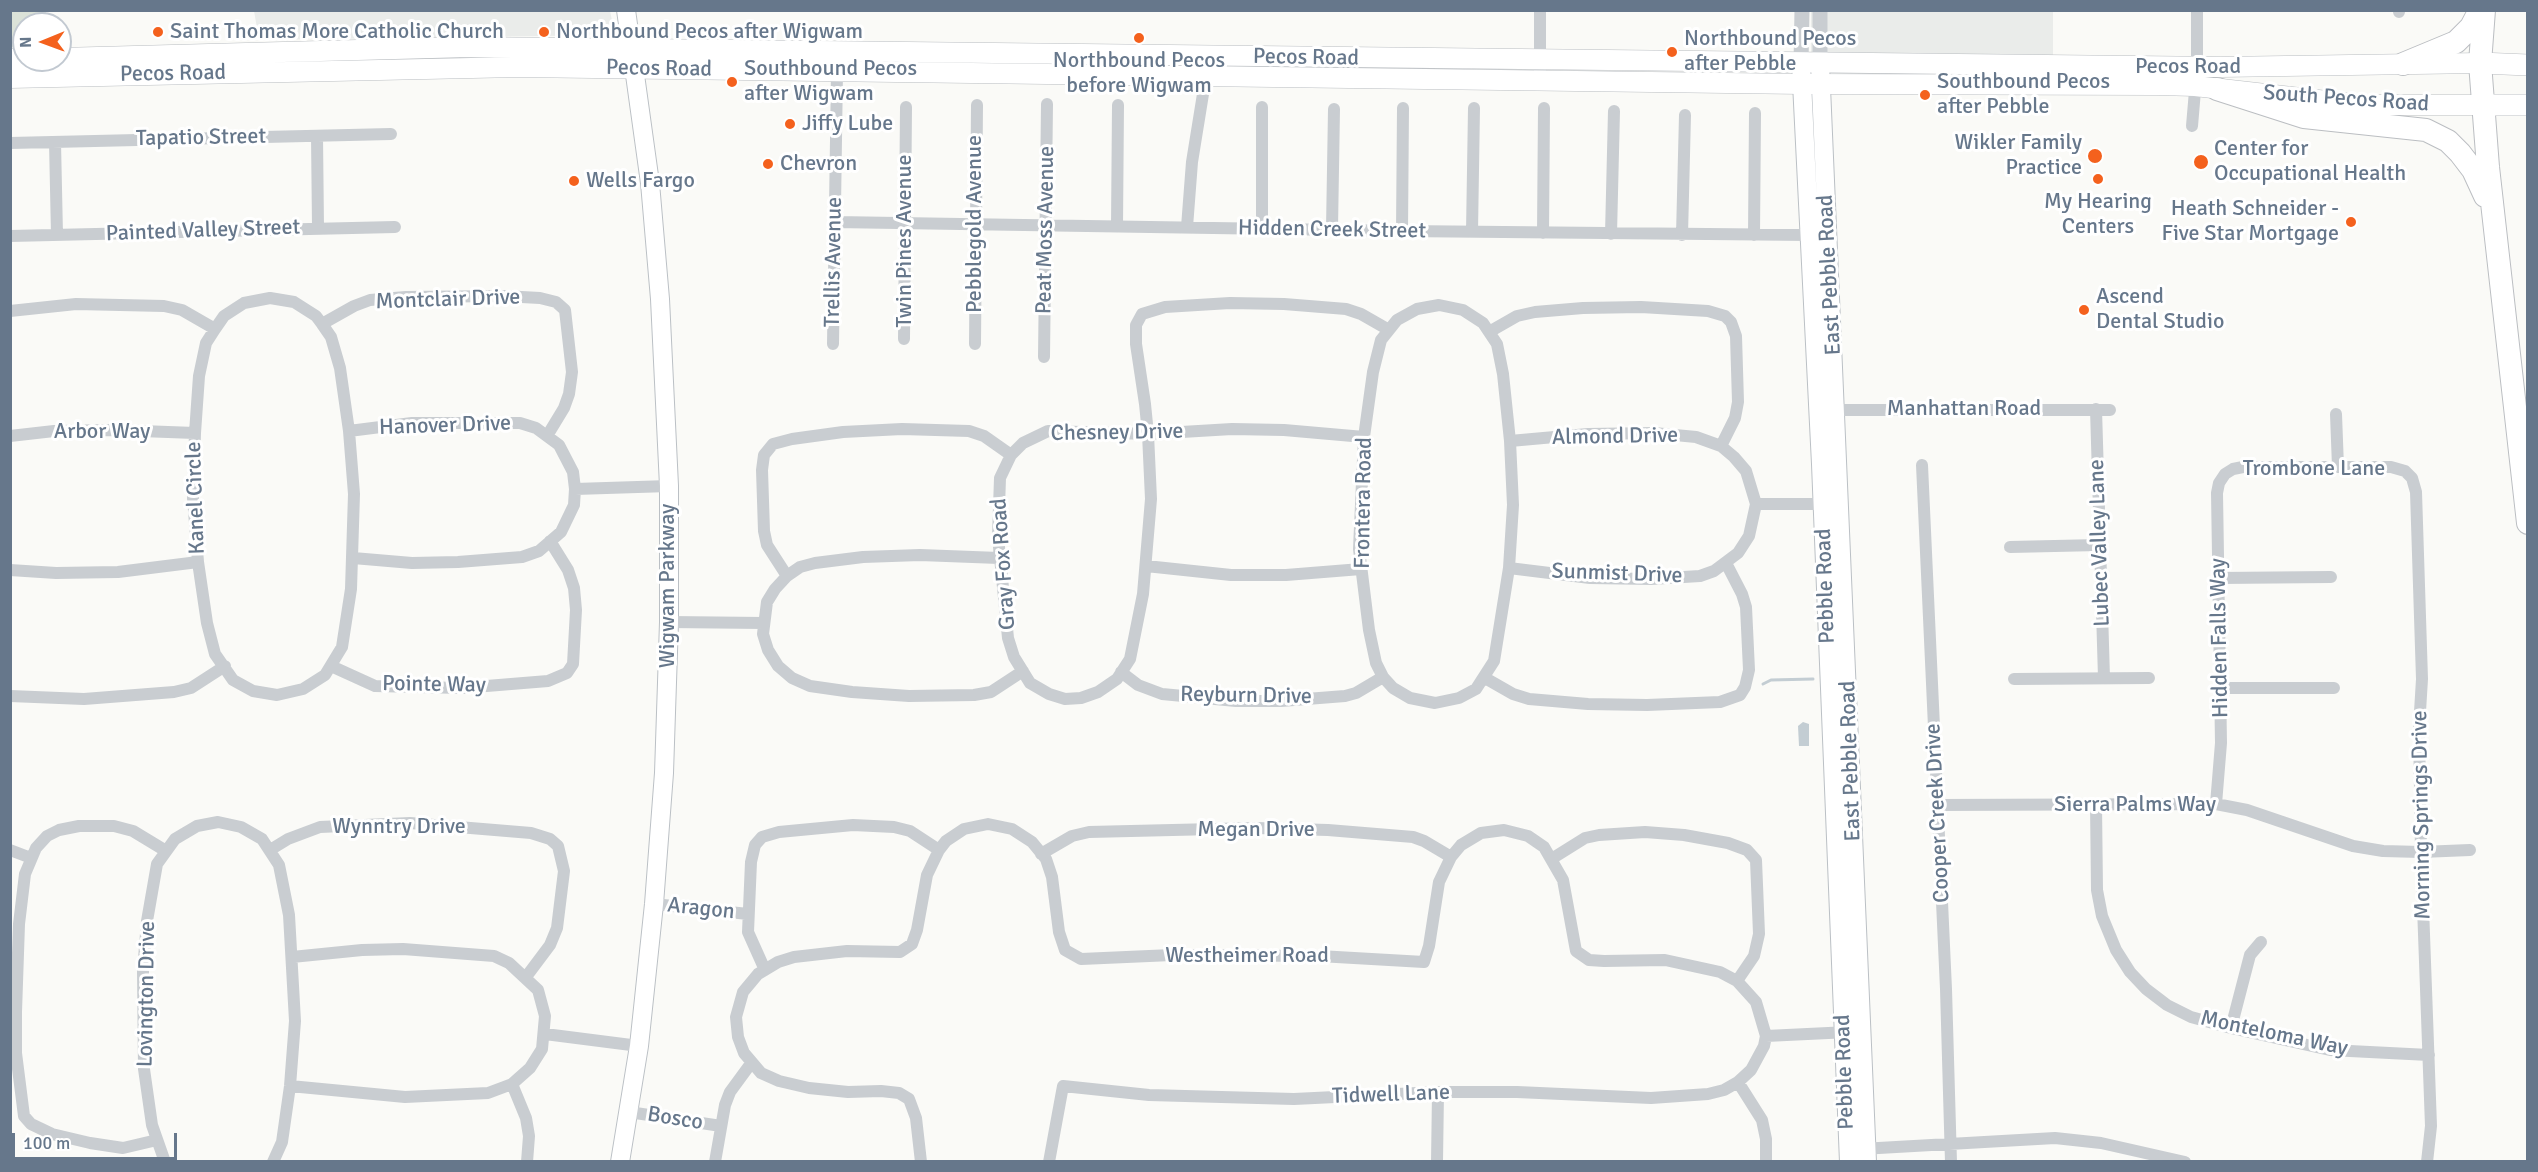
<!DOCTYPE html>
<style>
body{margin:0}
#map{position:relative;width:2538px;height:1172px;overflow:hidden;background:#fafaf7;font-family:Signika,sans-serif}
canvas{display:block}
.frame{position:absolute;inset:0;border:12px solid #66778b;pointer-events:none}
.north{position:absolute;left:12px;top:12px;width:60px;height:60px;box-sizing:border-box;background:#fff;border:2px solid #c2c9d1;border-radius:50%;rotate:269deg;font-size:16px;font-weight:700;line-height:24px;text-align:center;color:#66778b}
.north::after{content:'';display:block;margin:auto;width:21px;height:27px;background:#f4611d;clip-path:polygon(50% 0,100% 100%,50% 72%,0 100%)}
.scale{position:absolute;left:12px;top:1133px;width:165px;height:27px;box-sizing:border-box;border:3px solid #66778b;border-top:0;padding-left:8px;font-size:18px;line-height:21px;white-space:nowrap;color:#66778b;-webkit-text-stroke:4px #fff;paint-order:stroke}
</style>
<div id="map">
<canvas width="2538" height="1172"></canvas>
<div class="frame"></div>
<div class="north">N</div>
<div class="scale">100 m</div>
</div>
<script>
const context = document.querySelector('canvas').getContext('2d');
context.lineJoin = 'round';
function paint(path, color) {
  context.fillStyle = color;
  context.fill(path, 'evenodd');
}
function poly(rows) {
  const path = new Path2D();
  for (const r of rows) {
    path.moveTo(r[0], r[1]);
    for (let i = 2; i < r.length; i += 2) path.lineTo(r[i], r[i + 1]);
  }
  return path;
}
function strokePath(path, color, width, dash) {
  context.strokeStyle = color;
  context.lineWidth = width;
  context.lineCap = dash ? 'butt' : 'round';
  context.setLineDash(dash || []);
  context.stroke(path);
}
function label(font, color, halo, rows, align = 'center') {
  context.font = font + ' Signika,sans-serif';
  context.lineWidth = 6;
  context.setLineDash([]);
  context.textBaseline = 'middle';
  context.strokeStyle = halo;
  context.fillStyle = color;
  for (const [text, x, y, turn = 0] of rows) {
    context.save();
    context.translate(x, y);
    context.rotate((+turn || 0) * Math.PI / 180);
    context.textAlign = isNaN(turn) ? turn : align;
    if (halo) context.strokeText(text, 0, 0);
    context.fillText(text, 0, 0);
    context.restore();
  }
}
const built = poly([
 [254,11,610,11,615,35,259,40],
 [1811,11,2053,11,2053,72,1811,73]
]);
const green = poly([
 [10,11,46,11,46,24,24,24,24,46,11,47]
]);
const water = poly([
 [1803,722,1809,724,1809,746,1799,746,1798,726]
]);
const stream = poly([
 [1763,684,1771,680,1813,679]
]);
const minor = poly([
 [1540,10,1540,80],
 [2399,12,2399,10],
 [2192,126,2197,67,2197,10],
 [317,136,318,227],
 [55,142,57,235],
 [10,143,391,134],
 [835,222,1402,231,1809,235,1816,238],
 [1117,226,1118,105],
 [1187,227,1192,162,1209,57],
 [1262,228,1262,107],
 [1332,229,1334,109],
 [1402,231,1403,108],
 [1472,232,1474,108],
 [1543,233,1544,108],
 [1611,234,1614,111],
 [1682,235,1685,115],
 [1754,235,1755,113],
 [10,236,395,227],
 [10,311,76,304,164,306,182,310,215,329,224,316,244,303,270,298,294,302,316,316,322,324,354,306,370,300,406,297,503,296,540,298,556,302,565,310,572,372,569,394,564,408,547,436],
 [215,329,206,343,199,376,195,433,193,498,198,562,207,623,215,654,233,680,253,691,277,695,303,689,325,675,342,647,351,589,354,494,349,431,340,368,331,337,322,324],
 [1389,330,1381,340,1373,372,1364,437,1359,549,1369,630,1376,663,1383,677,1393,688,1410,698,1435,703,1459,698,1476,689,1494,661,1509,568,1513,505,1510,441,1503,374,1497,344,1489,332],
 [904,339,906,107],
 [833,344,837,71],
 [975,344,977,105],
 [1044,357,1047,104],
 [2096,409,2104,678],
 [1828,410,2110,410],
 [2336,414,2338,467],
 [349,431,412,423,520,423,536,428,559,445,573,472,575,489,574,505,561,532,539,551,522,557,458,562,412,563,353,558],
 [10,436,54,431,114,430,195,433],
 [1364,437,1284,430,1232,429,1148,434,1048,431,1023,443,1011,455,1000,478,998,537,1008,638,1014,657,1030,683,1049,694,1065,699,1081,698,1098,692,1117,679,1130,659,1143,594,1151,499,1148,434,1145,404,1136,344,1136,325,1142,314,1165,307,1230,303,1284,304,1346,309,1361,314,1389,330,1397,320,1417,309,1439,305,1463,310,1483,323,1489,332,1517,316,1535,312,1583,308,1641,307,1708,311,1725,316,1731,322,1736,336,1738,402,1735,418,1721,446],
 [1922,465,1946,989,1951,1162],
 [575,489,669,486],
 [1756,504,1829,504],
 [2010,547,2099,545],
 [999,558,920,555,863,557,815,563,800,567,787,576,775,589,767,602,763,634,768,650,778,666,792,678,810,686,852,692,909,696,974,695,991,692,1023,671],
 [1146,566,1231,575,1286,575,1361,569],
 [1509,568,1590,578,1651,579,1700,576,1714,571,1738,553,1749,536,1756,504,1746,471,1734,457,1721,446,1696,437,1654,433,1588,434,1510,441],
 [10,570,56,573,118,572,198,562],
 [787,576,767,545,764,531,762,470,764,455,773,444,792,439,843,432,902,429,969,431,984,436,1011,455],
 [2219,578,2331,577],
 [669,622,764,623],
 [331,666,375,686,462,688,548,681,567,673,573,664,576,610,574,588,568,570,550,541],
 [1121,672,1138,685,1162,694,1236,701,1281,701,1345,696,1356,693,1383,677],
 [1485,678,1513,694,1529,699,1588,704,1647,705,1720,702,1740,695,1745,687,1749,670,1746,607,1742,594,1726,563],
 [2014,679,2149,678],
 [2221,688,2334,688],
 [10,696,84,699,174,692,191,688,225,666],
 [2096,804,2097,890,2102,916,2116,950,2130,972,2146,989,2167,1005,2191,1017,2231,1028,2330,1050,2429,1055],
 [2216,804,2221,743,2217,493,2219,483,2225,474,2233,469,2243,467,2391,467,2405,471,2412,478,2416,492,2422,679,2419,728,2421,852,2431,1126,2427,1162],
 [1937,805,2216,804,2247,810,2353,846,2383,851,2421,852,2470,850],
 [10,850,31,858],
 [270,850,288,839,320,827,410,823,531,833,550,839,558,846,564,871,557,928,550,945,526,977],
 [1041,854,1072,836,1089,832,1256,828,1328,830,1413,837,1424,841,1451,857],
 [1553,858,1585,838,1599,835,1645,832,1684,835,1728,843,1747,850,1756,860,1759,934,1754,956,1737,981],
 [654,904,748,914],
 [765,970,748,932,751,862,755,845,762,837,779,832,853,825,894,827,910,831,939,850],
 [2231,1028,2250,955,2261,942],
 [545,1034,639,1046],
 [1766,1036,1849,1032],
 [1738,1082,1762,1120,1766,1139,1766,1162],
 [512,1084,526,1118,529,1136,527,1162],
 [290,1086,405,1097,488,1093,512,1084,530,1068,542,1049,545,1016,538,990,509,963,494,956,403,949,362,950,292,957],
 [629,1112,721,1126],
 [157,1140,123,1148,90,1143,52,1134,31,1124,24,1116,16,1053,16,1012,19,924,25,874,36,848,47,836,59,830,79,826,114,826,133,831,166,851],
 [1861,1149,2055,1138,2101,1143,2185,1162],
 [165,1162,152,1125,144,1069,143,971,147,921,157,864,175,839,197,826,218,822,241,827,262,839,279,865,289,915,295,1021,290,1086,282,1142,273,1162],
 [715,1162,725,1105,730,1092,752,1062],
 [921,1162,916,1118,909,1099,899,1093,881,1091,848,1092,809,1088,779,1081,761,1073,744,1053,738,1037,736,1017,743,992,758,974,778,962,794,957,847,951,900,952,912,944,917,930,927,875,939,850,946,841,964,829,988,824,1012,829,1032,842,1046,859,1052,877,1059,932,1065,950,1081,959,1172,955,1319,956,1424,962,1429,946,1439,882,1451,857,1461,845,1481,833,1504,830,1528,836,1544,847,1563,880,1576,951,1589,960,1604,961,1665,960,1720,972,1737,981,1756,1002,1766,1036,1764,1046,1751,1070,1738,1082,1724,1090,1708,1094,1651,1098,1517,1092,1438,1092,1294,1099,1149,1095,1063,1086,1049,1162],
 [1437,1162,1438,1092]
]);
const tertiary = poly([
 [1820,10,1820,64],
 [1801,63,1802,10]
]);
const secondary = poly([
 [1801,63,1821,464,1849,1162],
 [1820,64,1867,1162],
 [620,1162,639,1046,654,904,664,773,669,622,669,486,660,299,650,183,626,10]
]);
const primary = poly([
 [60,58,469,47,2221,67,2480,63],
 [10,59,24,59],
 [10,78,518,67,1802,84,2157,85,2195,86,2362,105,2484,105]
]);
const trunk = poly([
 [2480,63,2528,65],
 [2484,105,2528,105]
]);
const motorway = poly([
 [2484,10,2480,63,2488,167,2528,523],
 [2403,64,2456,42,2471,27,2480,10],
 [2217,89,2304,117,2426,130,2448,141,2460,153,2473,170,2485,196]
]);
const markers = [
 [158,32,6,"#f4611d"],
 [544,32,6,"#f4611d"],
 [1139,38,6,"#f4611d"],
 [1672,52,6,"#f4611d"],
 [732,82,6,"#f4611d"],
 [1925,95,6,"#f4611d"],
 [790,124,6,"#f4611d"],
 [2095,156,8,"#f4611d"],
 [2201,162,8,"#f4611d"],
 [768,164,6,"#f4611d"],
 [2098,179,6,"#f4611d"],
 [574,181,6,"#f4611d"],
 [2351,222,6,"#f4611d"],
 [2084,310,6,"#f4611d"]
];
const poiNames = [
 ["Saint Thomas More Catholic Church",170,32],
 ["Northbound Pecos after Wigwam",556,32],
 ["Northbound Pecos",1684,39],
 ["after Pebble",1684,64],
 ["Northbound Pecos",1139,61,"center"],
 ["before Wigwam",1139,86,"center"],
 ["Southbound Pecos",744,69],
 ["after Wigwam",744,94],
 ["Southbound Pecos",1937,82],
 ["after Pebble",1937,107],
 ["Jiffy Lube",802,124],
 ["Wikler Family",2082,143,"right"],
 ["Practice",2082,168,"right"],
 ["Center for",2214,149],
 ["Occupational Health",2214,174],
 ["Chevron",780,164],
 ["Wells Fargo",586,181],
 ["My Hearing",2098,202,"center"],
 ["Centers",2098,227,"center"],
 ["Heath Schneider -",2339,209,"right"],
 ["Five Star Mortgage",2339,234,"right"],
 ["Ascend",2096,297],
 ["Dental Studio",2096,322]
];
const streetNames = [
 ["Pecos Road",1306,58,1],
 ["Pecos Road",2188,67],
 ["Pecos Road",659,69,1],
 ["Pecos Road",173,74,-1],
 ["South Pecos Road",2346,99,4],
 ["Tapatio Street",201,138,-1],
 ["Pebblegold Avenue",975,224,-90],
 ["Peat Moss Avenue",1046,230,-89],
 ["Hidden Creek Street",1332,230,1],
 ["Painted Valley Street",203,231,-2],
 ["Twin Pines Avenue",905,241,-90],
 ["Trellis Avenue",834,262,-89],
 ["East Pebble Road",1830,275,-93],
 ["Montclair Drive",448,300,-2],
 ["Manhattan Road",1964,409],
 ["Hanover Drive",445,426,-2],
 ["Arbor Way",102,432],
 ["Chesney Drive",1117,433,-1],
 ["Almond Drive",1615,437,-1],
 ["Trombone Lane",2314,469],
 ["Kanel Circle",196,498,-92],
 ["Frontera Road",1364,503,-89],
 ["Lubec Valley Lane",2100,543,-92],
 ["Gray Fox Road",1004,564,-94],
 ["Sunmist Drive",1617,574,2],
 ["Wigwam Parkway",668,586,-90],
 ["Pebble Road",1826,586,-92],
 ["Hidden Falls Way",2220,638,-91],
 ["Pointe Way",434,685,1],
 ["Reyburn Drive",1246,696,1],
 ["East Pebble Road",1851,761,-92],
 ["Sierra Palms Way",2135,805],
 ["Cooper Creek Drive",1938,813,-93],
 ["Morning Springs Drive",2422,815,-91],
 ["Wynntry Drive",399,827],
 ["Megan Drive",1256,830],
 ["Aragon",701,909,6],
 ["Westheimer Road",1247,956],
 ["Lovington Drive",147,994,-89],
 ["Monteloma Way",2274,1034,12],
 ["Pebble Road",1845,1072,-92],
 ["Tidwell Lane",1391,1095,-2],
 ["Bosco",675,1119,9]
];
paint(built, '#eaecea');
paint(green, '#dbe2d8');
paint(water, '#c3cdd3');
strokePath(stream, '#c3cdd3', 3);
strokePath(secondary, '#bbc0c5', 20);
strokePath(primary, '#babec2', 21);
strokePath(trunk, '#bbbec2', 22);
strokePath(motorway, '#bbbec2', 24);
strokePath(minor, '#c9cdd1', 12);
strokePath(tertiary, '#c9cdd1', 15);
strokePath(secondary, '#fff', 18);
strokePath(primary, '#fff', 20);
strokePath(trunk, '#fff', 21);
strokePath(motorway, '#fff', 22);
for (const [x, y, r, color] of markers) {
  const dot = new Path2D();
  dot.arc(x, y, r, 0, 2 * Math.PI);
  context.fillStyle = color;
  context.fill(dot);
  strokePath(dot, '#fff', 2);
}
label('22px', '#66778b', '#fff', poiNames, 'left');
label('22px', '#66778b', '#fff', streetNames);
</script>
